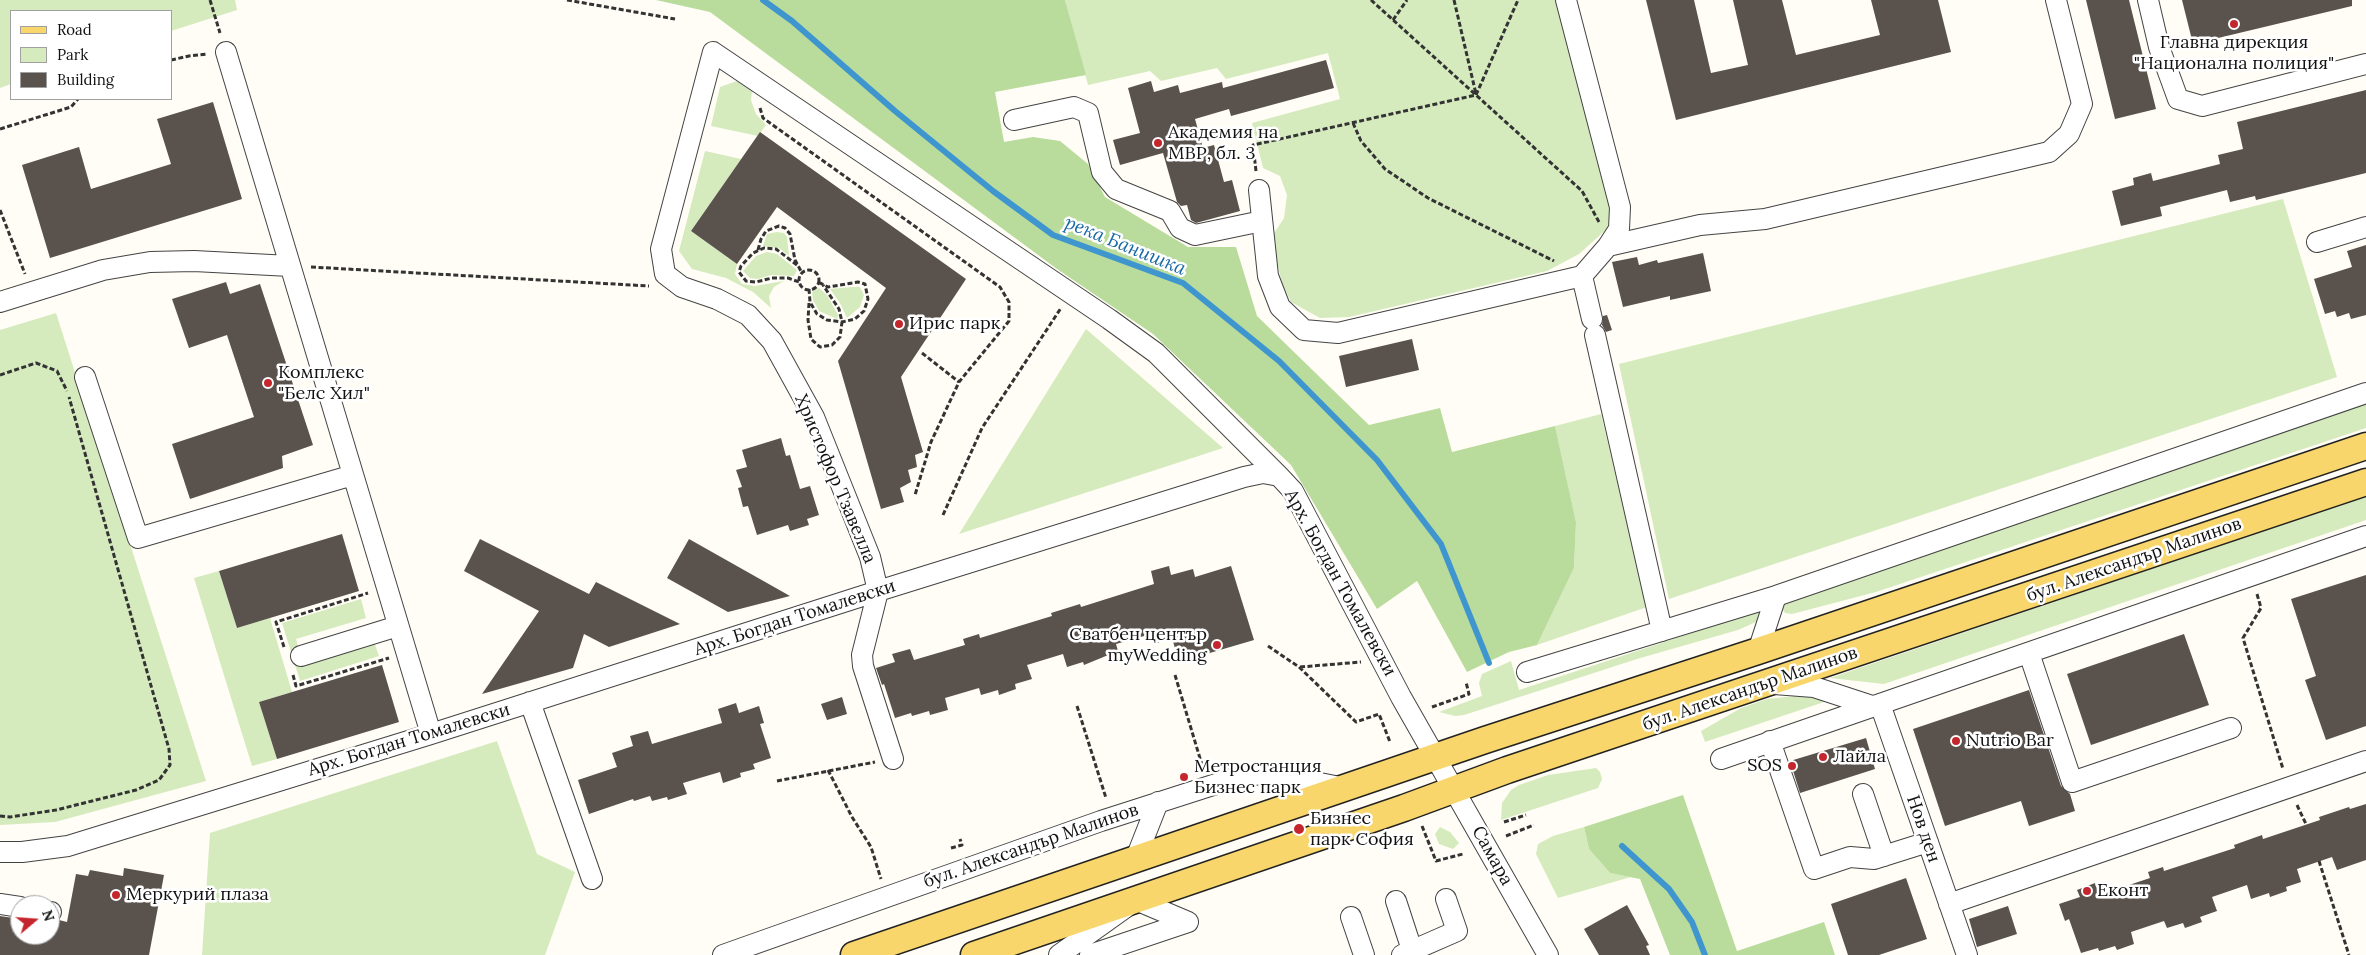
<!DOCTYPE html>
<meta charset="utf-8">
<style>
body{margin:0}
#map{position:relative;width:2366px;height:955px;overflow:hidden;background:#fffdf5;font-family:Lora,serif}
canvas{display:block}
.legend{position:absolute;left:10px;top:10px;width:162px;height:90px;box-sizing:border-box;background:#fff;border:1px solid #a0a0a0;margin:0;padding:6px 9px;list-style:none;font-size:15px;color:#111}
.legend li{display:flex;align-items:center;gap:10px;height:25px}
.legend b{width:25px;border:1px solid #a0a0a0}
.north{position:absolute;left:10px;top:895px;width:50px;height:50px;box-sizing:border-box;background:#fff;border:1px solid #a0a0a0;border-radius:50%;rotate:72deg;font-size:14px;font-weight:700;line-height:20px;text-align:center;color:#111}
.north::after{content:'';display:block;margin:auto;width:18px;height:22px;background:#c4262e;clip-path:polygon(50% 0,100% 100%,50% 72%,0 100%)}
</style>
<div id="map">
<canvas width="2366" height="955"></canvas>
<ul class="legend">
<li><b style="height:6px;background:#f9d66b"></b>Road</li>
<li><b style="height:14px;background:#d5ebbd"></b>Park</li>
<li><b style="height:14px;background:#5a524d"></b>Building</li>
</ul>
<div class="north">N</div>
</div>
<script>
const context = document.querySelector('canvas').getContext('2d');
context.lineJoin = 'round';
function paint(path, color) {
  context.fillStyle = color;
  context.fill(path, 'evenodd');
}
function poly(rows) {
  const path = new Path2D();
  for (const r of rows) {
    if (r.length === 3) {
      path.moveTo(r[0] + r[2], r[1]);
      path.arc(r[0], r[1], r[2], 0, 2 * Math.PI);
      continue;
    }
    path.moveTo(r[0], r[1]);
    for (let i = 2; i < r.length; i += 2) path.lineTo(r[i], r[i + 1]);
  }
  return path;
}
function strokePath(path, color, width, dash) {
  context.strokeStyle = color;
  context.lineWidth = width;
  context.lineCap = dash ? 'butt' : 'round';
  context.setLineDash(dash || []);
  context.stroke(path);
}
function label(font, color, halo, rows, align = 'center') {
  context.font = font + ' Lora,serif';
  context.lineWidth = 5;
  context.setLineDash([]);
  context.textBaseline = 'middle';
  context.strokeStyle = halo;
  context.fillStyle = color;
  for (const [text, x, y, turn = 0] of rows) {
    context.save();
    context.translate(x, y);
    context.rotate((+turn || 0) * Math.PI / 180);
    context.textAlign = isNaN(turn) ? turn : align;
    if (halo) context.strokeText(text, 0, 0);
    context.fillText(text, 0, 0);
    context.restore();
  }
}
const green = poly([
 [0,0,235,0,237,10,171,31,171,11,11,11,11,84,0,88],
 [1065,0,1561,0,1613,207,1609,227,1579,254,1547,271,1349,317,1320,318,1291,302,1282,283,1271,238,1284,218,1287,195,1280,176,1263,168,1252,123,1340,99,1328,53,1226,79,1217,68,1161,81,1150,71,1088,85],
 [737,81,752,91,751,100,756,114,766,125,758,136,711,126,720,87],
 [705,151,741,159,691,231,737,264,735,274,742,284,755,286,784,281,774,287,769,296,771,308,753,292,726,278,692,269,679,251],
 [2283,199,2337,377,1669,599,1619,364],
 [777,232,784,233,787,237,789,256,779,248,763,246,767,234],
 [767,252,777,254,797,270,794,276,771,275,758,279,750,278,743,271,756,256],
 [852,287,860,287,864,295,860,307,847,318,840,303,830,289],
 [819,288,827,295,838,315,837,319,819,311,813,300,812,292],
 [56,313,206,781,55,822,0,825,0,330],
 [1086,329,1223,448,959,534],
 [2366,404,2366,428,1876,592,1792,614,1785,613,1782,608,1784,603,1852,578],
 [1601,414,1647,607,1537,645,1574,568,1576,522,1555,426],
 [2366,496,2366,520,1884,684,1830,678],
 [219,571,237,628,270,618,292,692,259,702,277,759,252,766,194,578],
 [361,599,366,618,296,639,301,656,373,639,379,656,300,681,282,623],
 [1755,612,1760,614,1758,621,1738,630,1637,659,1464,715,1455,716,1439,712,1482,696,1479,683,1482,674,1511,661,1519,690],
 [1805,695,1830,700,1705,742,1701,731,1741,708,1767,699],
 [497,741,537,854,575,872,545,955,202,955,210,833],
 [1596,768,1600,772,1602,779,1598,788,1501,820,1502,803,1511,790,1519,785,1548,775],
 [1440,827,1450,832,1459,843,1453,849,1439,844,1435,834],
 [1584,827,1589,849,1610,873,1631,877,1558,898,1536,854,1538,844,1553,836]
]);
const forest = poly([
 [656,0,1065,0,1086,75,995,92,1004,142,1033,137,1060,141,1088,164,1105,197,1188,247,1236,247,1257,316,1369,425,1440,408,1452,452,1555,426,1576,522,1574,568,1537,645,1509,652,1467,672,1417,581,1377,609,1291,465,1153,334,1057,269,710,12],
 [1683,795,1737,951,1824,922,1835,955,1670,955,1640,879,1610,873,1589,849,1584,827]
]);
const stream = poly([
 [763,0,792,21,895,111,993,191,1053,235,1183,283,1279,361,1377,460,1441,544,1489,663],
 [1622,846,1669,889,1692,922,1705,955]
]);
const building = poly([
 [1646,0,1694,0,1711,73,1748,65,1733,0,1782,0,1796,55,1880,35,1871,0,1938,0,1951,52,1676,120],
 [2086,0,2129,0,2156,109,2115,119],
 [2182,0,2352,0,2352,6,2193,44],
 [1326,60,1334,88,1231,116,1229,109,1195,119,1203,148,1214,145,1224,182,1232,180,1240,211,1196,223,1191,220,1187,205,1181,206,1177,202,1163,153,1120,165,1113,140,1140,133,1128,88,1151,81,1154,92,1178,85,1180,93,1222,82,1223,88],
 [2366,90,2366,173,2256,200,2255,196,2230,202,2227,190,2160,207,2162,216,2121,226,2112,191,2134,185,2133,178,2151,173,2153,181,2220,164,2218,155,2243,149,2237,122],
 [213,102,242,199,50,258,22,165,79,147,91,189,171,164,157,119],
 [760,132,966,279,901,377,923,452,915,455,917,467,908,470,911,482,900,488,904,502,881,509,838,361,886,288,777,207,737,264,691,231],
 [2366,245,2366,315,2351,319,2349,313,2337,317,2335,311,2325,314,2314,279,2352,267,2347,251],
 [1703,253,1711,291,1670,300,1670,296,1623,307,1612,262,1637,257,1639,265,1657,260,1658,263],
 [226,282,230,294,260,284,313,445,282,456,283,468,190,499,172,444,254,417,227,335,189,348,172,299],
 [1607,315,1612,330,1606,332,1602,325,1603,316],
 [1412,339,1419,370,1346,387,1339,356],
 [781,438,786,456,790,455,800,489,810,486,819,515,807,519,809,525,790,531,788,525,757,535,748,506,743,507,738,488,742,487,736,470,747,467,742,450],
 [342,534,359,591,237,628,219,571],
 [480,539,589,594,596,582,680,624,609,647,584,634,573,668,482,694,539,611,464,571],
 [689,539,790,596,728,612,667,578],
 [1169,566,1171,575,1193,569,1195,577,1231,566,1254,640,1179,662,1172,638,1154,644,1151,634,1116,644,1118,651,1084,665,1083,662,1067,667,1063,654,1027,665,1032,679,1015,684,1016,689,999,695,998,690,981,695,979,688,945,698,948,710,930,715,929,711,912,716,911,713,895,718,884,684,882,685,876,668,895,662,892,654,910,649,914,660,965,645,963,639,979,634,980,638,1052,616,1051,613,1080,604,1081,607,1154,584,1151,571],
 [2366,575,2366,726,2326,740,2305,680,2316,676,2291,599],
 [2184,634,2209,705,2091,745,2067,674],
 [382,665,399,722,277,759,259,702],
 [2029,690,2061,786,2070,794,2075,811,2029,826,2021,801,1945,826,1913,729],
 [842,697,847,714,827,720,821,704],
 [736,703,739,713,759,706,764,723,760,724,771,758,753,764,755,769,740,773,741,777,723,783,720,772,683,783,687,794,668,800,667,797,652,801,650,796,634,801,633,799,589,814,578,780,617,767,612,753,633,746,630,736,648,731,652,744,722,723,718,709],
 [1866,738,1875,769,1800,793,1790,761],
 [2366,804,2366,860,2337,870,2332,857,2297,869,2301,882,2286,887,2287,891,2270,897,2269,893,2251,899,2247,885,2212,897,2217,911,2200,917,2202,922,2185,928,2183,923,2167,928,2164,921,2131,932,2134,944,2117,950,2115,946,2099,951,2098,948,2081,953,2069,919,2065,921,2059,904,2080,897,2077,890,2095,883,2099,895,2150,878,2148,872,2163,867,2164,871,2235,848,2234,845,2262,835,2263,839,2320,820,2319,817,2349,807,2350,809],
 [124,868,164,875,149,955,0,955,0,916,20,919,20,935,50,935,50,924,59,920,67,922,76,874,88,876,90,870,123,876],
 [1906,878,1927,939,1879,955,1848,955,1831,904],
 [1627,905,1649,945,1646,946,1650,955,1599,955,1584,929],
 [2008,906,2017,934,1977,947,1969,919]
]);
const path = poly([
 [210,0,220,33],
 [567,0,675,19],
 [1371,0,1582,191,1599,222],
 [1454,0,1476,94],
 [1393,20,1407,0],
 [171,60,189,56,207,54],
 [1476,95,1518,0],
 [760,108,763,118,1000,287,1009,302,1009,321,959,382,931,442,915,495],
 [1353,123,1361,141,1385,169,1428,198,1554,261],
 [0,129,71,107,78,99],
 [1256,171,1253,145,1476,95],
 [0,210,25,274],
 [758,250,761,239,766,231,779,226,785,228,790,234,795,260,802,273],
 [797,265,776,249,764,248,753,253,741,266,739,272,746,281,756,282,772,278,788,278,799,282],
 [311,267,649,286],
 [809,280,10],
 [809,289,810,302,817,314,827,320,842,322,855,319,864,311,868,299,865,284,858,282,828,287,818,282],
 [809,303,808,320,811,339,820,347,832,345,840,337,842,322,839,309,823,285],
 [922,353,959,382],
 [0,375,36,363,57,371,67,391],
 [943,515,982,428,1061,308],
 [2257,594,2261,608,2243,638,2283,769],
 [1268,646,1299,667,1356,722,1379,714,1390,742],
 [284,647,276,622,368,593],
 [1300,667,1361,662],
 [293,675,296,686,389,658],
 [1175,675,1202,765],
 [1077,706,1106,798],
 [1432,707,1469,694,1466,682],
 [828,770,852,817,871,847,881,879],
 [777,781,875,762],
 [2297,805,2306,824],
 [0,816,10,817,56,810,136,790,159,780,170,765,169,749,69,397],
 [1504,822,1526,815],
 [1422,826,1436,861,1463,854],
 [1506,836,1534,825],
 [951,848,962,845,960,839],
 [2319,861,2349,955]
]);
const minor = poly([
 [1566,0,1620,207,1619,229,1608,246],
 [2148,0,2159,47,2178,99,2202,106,2366,64],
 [226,52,431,734],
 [1014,120,1074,107,1088,113,1102,172,1116,189,1170,211,1180,228,1195,235,1262,221],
 [1259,190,1268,276,1280,307,1304,330,1338,333,1582,276,1592,319],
 [2317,242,2366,227],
 [1582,276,1608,246,1700,225,1765,219,2049,152,2069,134,2082,104,2056,0],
 [0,302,103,270,150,262,194,261,290,266],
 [1595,335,1662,631],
 [85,377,138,538,353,475],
 [1758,651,1776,596],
 [2029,653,2072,782,2231,728],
 [301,656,398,626],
 [1527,672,1776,596,2366,393],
 [1774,684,1814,687,1872,706],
 [530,702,592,879],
 [1880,704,1967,955],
 [1770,741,1814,869,1850,857,1874,859,1928,842],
 [893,759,863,666,862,655,878,591,870,557,814,417,772,341,748,315,717,299,682,287,665,274,661,249,713,52,1109,319,1156,353,1279,476],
 [1721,759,2366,536],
 [1863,794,1884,856],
 [0,852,22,852,68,846,431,734,878,591,1244,477,1263,473,1279,476,1293,491,1401,697,1548,955],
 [1136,858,1158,802],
 [1396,901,1412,950],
 [0,904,20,907],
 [1949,904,2366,761],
 [50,912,51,912],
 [1351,917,1364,955],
 [723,955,1101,821,1238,777,1269,773,1345,788],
 [1059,955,1136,900,1188,922],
 [1090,955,1188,922],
 [1402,955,1457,931,1446,899]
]);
const major = poly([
 [854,955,1485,740,1758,651,2366,446],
 [974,955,1404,808,1507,770,2366,482]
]);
const markers = [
 [2234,24,5,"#c4262e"],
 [1158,143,5,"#c4262e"],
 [899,324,5,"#c4262e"],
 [268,383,5,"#c4262e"],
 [1217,645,5,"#c4262e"],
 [1956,741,5,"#c4262e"],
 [1823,757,5,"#c4262e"],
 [1792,766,5,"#c4262e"],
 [1184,777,5,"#c4262e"],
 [1299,829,6,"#c4262e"],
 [2087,891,5,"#c4262e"],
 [116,895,5,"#c4262e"]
];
const poiNames = [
 ["Главна дирекция",2234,43,"center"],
 ["\"Национална полиция\"",2234,64,"center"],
 ["Академия на",1168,133],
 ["МВР, бл. 3",1168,154],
 ["Ирис парк",909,324],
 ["Комплекс",278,373],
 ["\"Белс Хил\"",278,394],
 ["Сватбен център",1207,635,"right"],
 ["myWedding",1207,656,"right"],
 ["Nutrio Bar",1966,741],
 ["Лайла",1833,757],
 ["SOS",1782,766,"right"],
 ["Метростанция",1194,767],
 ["Бизнес парк",1194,788],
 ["Бизнес",1310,819],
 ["парк София",1310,840],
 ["Еконт",2097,891],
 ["Меркурий плаза",126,895]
];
const streetNames = [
 ["Христофор Тзавелла",835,479,67],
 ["бул. Александър Малинов",2134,560,-19],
 ["Арх. Богдан Томалевски",1340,583,61],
 ["Арх. Богдан Томалевски",795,618,-18],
 ["бул. Александър Малинов",1750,689,-19],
 ["Арх. Богдан Томалевски",409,740,-17],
 ["Нов ден",1923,829,71],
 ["бул. Александър Малинов",1031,846,-19],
 ["Самара",1492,856,61]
];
const waterNames = [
 ["река Банишка",1125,246,22]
];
paint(green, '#d5ebbd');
paint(forest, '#b9dc9c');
strokePath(stream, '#3f96cf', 6);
paint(building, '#5a524d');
strokePath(minor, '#444', 22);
strokePath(major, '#222', 29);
strokePath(path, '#333', 3, [5, 2.5]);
strokePath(minor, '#fff', 20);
strokePath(major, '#f9d66b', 26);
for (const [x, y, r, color] of markers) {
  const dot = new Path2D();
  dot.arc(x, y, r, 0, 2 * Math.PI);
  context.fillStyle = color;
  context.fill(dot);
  strokePath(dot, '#fff', 2);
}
label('18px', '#111', '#fff', poiNames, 'left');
label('18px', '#111', '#fff', streetNames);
label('italic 19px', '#1768a6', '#fff', waterNames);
</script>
